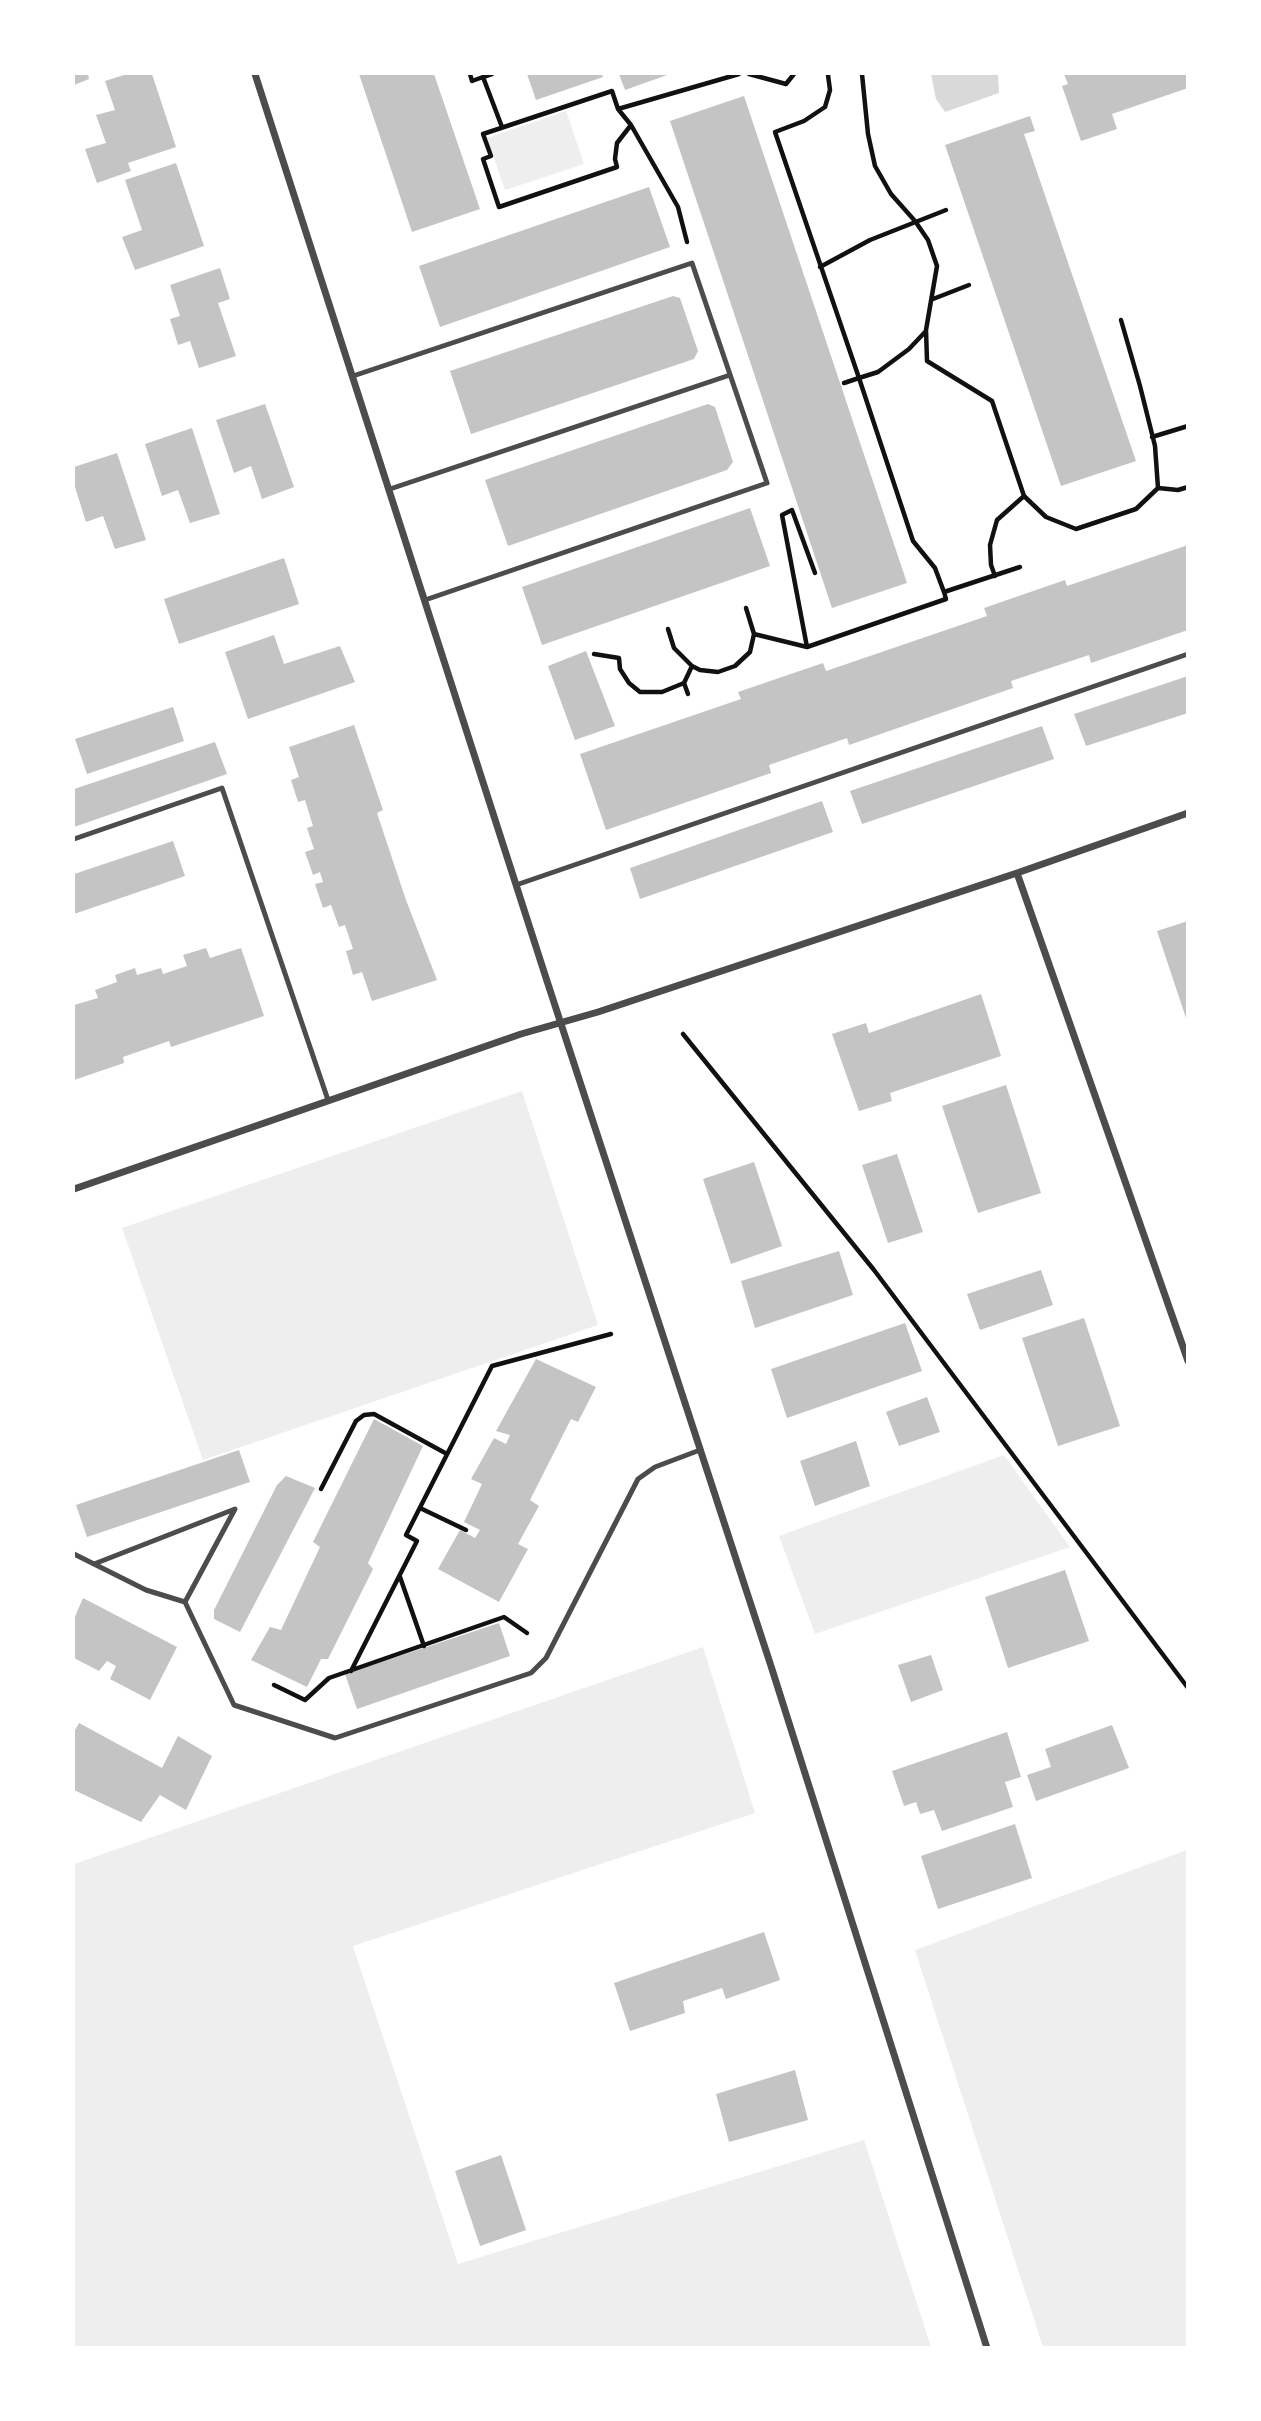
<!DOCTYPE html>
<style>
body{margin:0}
#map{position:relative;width:1261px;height:2421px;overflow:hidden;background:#fff;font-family:"Golos Text",sans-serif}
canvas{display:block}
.frame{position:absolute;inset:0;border:75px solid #fff;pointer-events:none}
</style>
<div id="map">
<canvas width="1261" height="2421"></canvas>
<div class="frame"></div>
</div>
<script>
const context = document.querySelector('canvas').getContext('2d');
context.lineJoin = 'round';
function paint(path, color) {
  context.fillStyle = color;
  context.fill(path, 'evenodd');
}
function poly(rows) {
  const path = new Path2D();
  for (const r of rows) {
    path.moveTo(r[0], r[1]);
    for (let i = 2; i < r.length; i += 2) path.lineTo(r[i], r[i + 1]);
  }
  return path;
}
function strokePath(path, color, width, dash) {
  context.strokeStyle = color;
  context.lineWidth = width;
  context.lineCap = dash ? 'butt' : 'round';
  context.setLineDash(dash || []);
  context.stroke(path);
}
const green = poly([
 [566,111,584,164,505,190,487,138],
 [522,1091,598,1325,203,1460,122,1228],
 [1004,1455,1070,1547,815,1634,779,1536],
 [703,1647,755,1813,353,1946,458,2264,864,2140,931,2347,74,2347,74,1864],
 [1187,1850,1187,2347,1043,2347,915,1950]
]);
const water = poly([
 [931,74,998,74,999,93,945,112,936,99]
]);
const building = poly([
 [74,74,88,74,89,79,74,85],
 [127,74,152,74,176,147,128,163,131,171,97,183,85,149,106,143,96,115,115,110,105,81],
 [359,74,434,74,480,209,412,232],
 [527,74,602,74,603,77,536,100],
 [619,74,670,74,625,90],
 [1064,74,1188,74,1188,88,1112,114,1117,129,1081,141,1062,86,1068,84],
 [744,96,907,583,832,608,670,121],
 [1030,116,1035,131,1024,134,1136,461,1061,486,945,145],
 [176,163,204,246,135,270,122,237,142,230,125,180],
 [649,187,670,247,440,327,419,266],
 [220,268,230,299,218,303,236,356,199,368,190,341,178,345,170,319,180,316,170,285],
 [673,296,680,298,698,351,694,359,471,434,450,371],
 [265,404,294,487,262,499,251,466,234,473,216,420],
 [708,404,715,407,733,462,727,470,508,546,485,480],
 [192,428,220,514,190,523,178,490,162,496,145,444],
 [117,453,146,540,115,549,103,516,86,522,74,484,74,467],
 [750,508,770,566,542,645,522,587],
 [1188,545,1188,630,1091,663,1089,655,1011,681,1013,688,849,745,847,738,769,765,771,773,606,830,580,754,741,699,738,692,823,663,826,671,987,616,984,608,1065,580,1067,586],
 [284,558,299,604,179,644,164,599],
 [274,635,284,664,340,646,355,682,248,719,225,652],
 [586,651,615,726,575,740,548,666],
 [1188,676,1188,713,1086,746,1074,714],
 [173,707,184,741,87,774,75,739],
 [354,725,383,810,377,813,406,900,437,980,372,1001,362,972,353,975,346,951,353,949,345,925,339,927,331,905,323,908,315,884,323,882,320,872,313,875,305,852,314,849,307,828,313,826,305,800,298,802,291,780,299,777,289,747],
 [1042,726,1054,759,862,824,850,791],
 [215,742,227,774,74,827,74,789],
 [822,801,833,832,640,899,630,868],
 [173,841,185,876,74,914,74,874],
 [1188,921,1188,1021,1187,1021,1157,931],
 [206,948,210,958,241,948,264,1016,171,1047,169,1041,123,1057,124,1063,74,1080,74,1005,98,998,95,990,117,982,115,975,135,968,137,975,161,968,163,974,187,966,183,955],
 [981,994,1001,1056,890,1093,892,1101,859,1111,832,1034,866,1023,869,1033],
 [1006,1085,1041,1193,978,1213,942,1106],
 [897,1154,923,1232,888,1243,862,1165],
 [754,1162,782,1246,731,1264,703,1179],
 [839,1251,853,1295,755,1328,741,1281],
 [1041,1270,1053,1305,980,1330,967,1294],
 [1084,1318,1120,1426,1058,1446,1022,1338],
 [905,1323,922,1371,787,1418,771,1369],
 [536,1359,596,1387,578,1422,571,1419,530,1500,539,1506,518,1544,528,1549,499,1602,438,1569,460,1530,475,1538,480,1530,464,1522,482,1484,471,1479,494,1438,506,1444,510,1435,496,1431],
 [927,1397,940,1432,899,1446,886,1412],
 [374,1419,423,1446,368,1563,373,1569,328,1659,321,1659,307,1687,251,1660,270,1627,281,1630,320,1547,313,1542],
 [856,1441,870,1486,815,1506,800,1461],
 [239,1450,250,1482,87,1537,76,1505],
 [286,1476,315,1488,240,1632,214,1619,214,1610,277,1485],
 [1065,1570,1089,1641,1008,1668,985,1597],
 [83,1598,177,1647,150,1700,110,1679,116,1666,107,1661,99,1671,74,1658,74,1619],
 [499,1623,510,1656,357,1709,345,1674],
 [931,1655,943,1690,911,1702,898,1665],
 [79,1723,162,1768,178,1736,212,1756,186,1810,160,1795,141,1822,74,1790,74,1732],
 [1112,1725,1129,1768,1036,1801,1027,1775,1051,1767,1045,1749],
 [1007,1732,1021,1777,1005,1782,1013,1807,942,1831,934,1810,920,1814,916,1802,904,1806,892,1771],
 [1015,1824,1032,1878,938,1909,921,1856],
 [764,1932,780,1980,726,1999,722,1988,683,2001,685,2013,630,2031,614,1983],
 [795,2070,808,2120,729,2142,716,2094],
 [501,2155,526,2230,480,2246,455,2171]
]);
const path = poly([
 [470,74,472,81,483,77,502,127],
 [749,74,786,84,794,74],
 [862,74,868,134,875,166,891,194,915,221,928,240,937,266,926,330,927,361,992,401,1024,496,1046,517,1076,529,1136,509,1158,488,1155,446,1140,386,1121,320],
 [828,75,830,90,825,107,804,121,775,132,859,378,878,372,909,349,926,331],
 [483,77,492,74],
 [618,109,739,74],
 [631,125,618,109,612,91,483,134,491,156,483,159,499,207,617,167,615,159,617,143,631,125,678,207,687,242],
 [820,267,870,240,946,210],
 [933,299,969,285],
 [844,383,859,378,913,541,935,568,944,592],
 [1152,437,1188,426],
 [1158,488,1178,490,1188,487],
 [995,576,991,565,990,545,997,520,1024,496],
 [746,608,754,634],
 [668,629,674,648,692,666],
 [807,647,782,515,792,510,815,573],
 [594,654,619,658,620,669,629,683,640,692,662,692,684,683,692,666,700,670,718,672,735,666,750,652,754,634,807,647,946,599,944,592,1020,567],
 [684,683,688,694],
 [683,1034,874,1270,1188,1688],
 [321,1489,356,1421,364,1415,374,1414,447,1454],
 [420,1508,466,1530],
 [400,1577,424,1646],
 [351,1671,417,1541,406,1535,492,1366,611,1334],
 [274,1685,305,1700,329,1678,504,1617,527,1633]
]);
const service = poly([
 [353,376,692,263,767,483,425,600],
 [390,489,730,375],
 [74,839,222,788,328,1100],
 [516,885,1188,654],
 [74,1554,146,1590,185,1602,234,1705,335,1738,531,1673,546,1658,638,1479,655,1467,700,1450],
 [94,1564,235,1509,185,1602]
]);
const minor = poly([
 [255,74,547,981,771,1666,987,2348],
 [1017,873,1188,1361],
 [74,1189,521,1034,598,1012,1017,873,1188,813]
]);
paint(green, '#eee');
paint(water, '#d9d9d9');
paint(building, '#c4c4c4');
strokePath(path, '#111', 4.5);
strokePath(service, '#4c4c4c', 5);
strokePath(minor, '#4c4c4c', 7);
</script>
